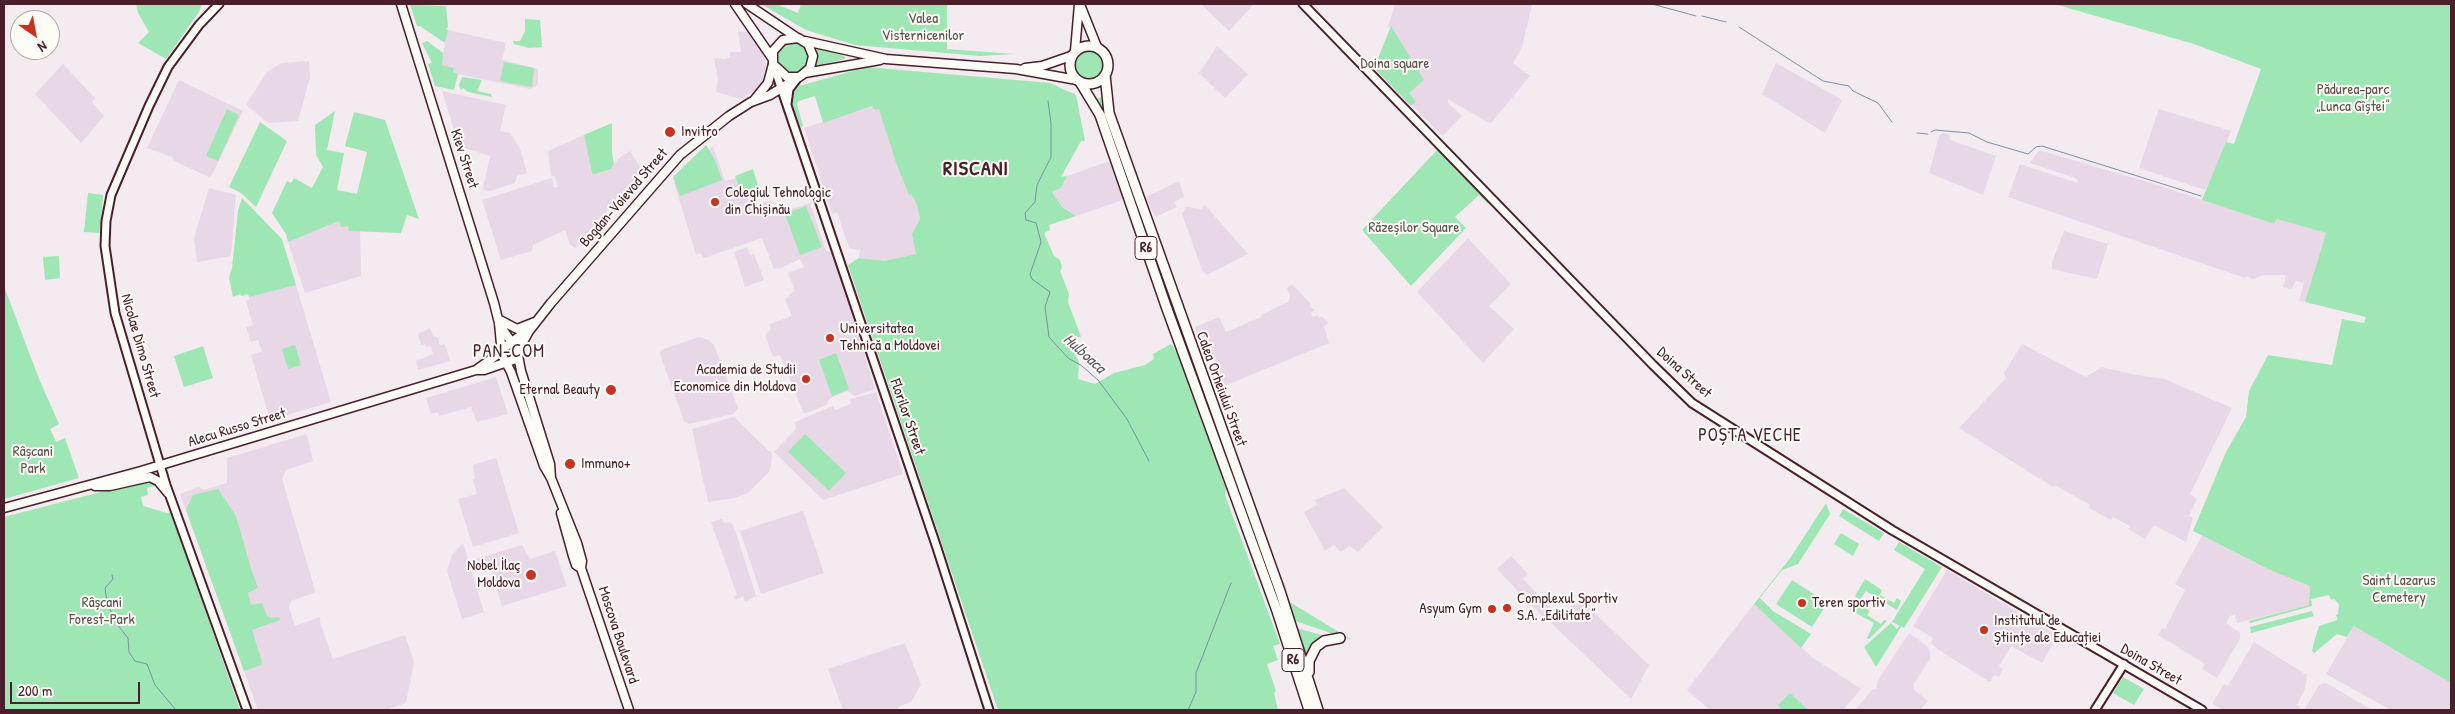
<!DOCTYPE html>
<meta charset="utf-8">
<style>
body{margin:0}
#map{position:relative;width:2455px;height:714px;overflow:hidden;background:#f3ebf0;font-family:"Patrick Hand",sans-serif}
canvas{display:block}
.frame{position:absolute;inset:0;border:5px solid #4a1f2b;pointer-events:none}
.north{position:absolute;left:10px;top:10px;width:50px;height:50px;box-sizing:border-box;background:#fdfcf7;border:1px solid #b5a4a5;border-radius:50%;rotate:147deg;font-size:14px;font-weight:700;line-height:20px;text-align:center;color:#4a1f2b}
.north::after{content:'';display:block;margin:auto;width:18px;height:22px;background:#c8321e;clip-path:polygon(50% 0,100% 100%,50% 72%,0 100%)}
.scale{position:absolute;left:10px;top:682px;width:130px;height:22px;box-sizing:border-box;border:2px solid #4a1f2b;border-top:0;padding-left:6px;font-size:15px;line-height:18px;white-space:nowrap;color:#4a1f2b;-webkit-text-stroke:4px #fdfcf7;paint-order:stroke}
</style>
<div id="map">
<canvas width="2455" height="714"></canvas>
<div class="frame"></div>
<div class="north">N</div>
<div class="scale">200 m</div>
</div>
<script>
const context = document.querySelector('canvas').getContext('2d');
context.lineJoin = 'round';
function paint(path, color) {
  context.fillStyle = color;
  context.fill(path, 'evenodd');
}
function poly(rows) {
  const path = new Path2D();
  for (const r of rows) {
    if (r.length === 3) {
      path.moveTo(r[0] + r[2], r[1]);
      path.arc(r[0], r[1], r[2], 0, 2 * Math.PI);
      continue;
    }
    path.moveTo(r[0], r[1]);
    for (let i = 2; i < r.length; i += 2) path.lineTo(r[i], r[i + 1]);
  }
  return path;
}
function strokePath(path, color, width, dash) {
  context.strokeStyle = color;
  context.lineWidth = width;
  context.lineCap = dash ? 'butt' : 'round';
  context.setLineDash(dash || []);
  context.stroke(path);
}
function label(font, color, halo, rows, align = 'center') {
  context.font = font + ' "Patrick Hand",sans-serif';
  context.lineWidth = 4;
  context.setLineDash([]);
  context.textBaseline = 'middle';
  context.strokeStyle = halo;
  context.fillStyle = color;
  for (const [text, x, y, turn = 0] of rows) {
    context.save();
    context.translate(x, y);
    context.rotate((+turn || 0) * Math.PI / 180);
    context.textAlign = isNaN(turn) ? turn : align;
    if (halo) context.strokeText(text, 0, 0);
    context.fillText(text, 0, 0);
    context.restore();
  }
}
const built = poly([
 [1201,4,1254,4,1229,31],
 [1395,4,1532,5,1522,47,1513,63,1530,76,1491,123,1487,122,1448,99,1448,103,1462,116,1442,136,1412,105,1416,101,1409,93,1391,27,1388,27],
 [448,30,506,43,502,60,538,69,538,85,530,89,453,73,441,64],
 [738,31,749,32,762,51,766,66,761,86,741,99,716,92,718,79,714,58,725,59,730,57,730,52,741,52],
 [1217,46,1248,74,1225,98,1199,73],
 [309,61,310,77,298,121,268,123,246,105,267,72,281,63],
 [1776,63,1842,100,1825,133,1762,94],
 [63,64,95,98,92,102,104,116,81,143,35,94],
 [179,80,243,111,212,175,209,177,174,161,172,157,147,148],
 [442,91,506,105,500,131,510,133,521,151,527,173,517,176,515,183,490,191,483,189,490,156,459,146],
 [872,106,880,110,896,163,909,194,911,193,917,205,920,219,912,234,917,254,885,261,859,258,860,249,858,250,849,248,837,212,832,214,804,128],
 [2159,109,2231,131,2212,178,2205,190,2139,168],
 [1943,133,1949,135,1950,140,1996,156,1983,195,1929,173,1939,136],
 [584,135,592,173,611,169,619,158,630,151,642,170,575,248,570,244,565,230,533,245,532,251,501,260,482,200,552,178,554,188,558,187,555,176,551,176,548,151],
 [713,146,725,181,752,174,748,196,752,207,771,200,777,214,810,203,826,251,833,253,875,389,855,396,847,391,830,398,826,405,804,414,780,355,773,357,765,335,771,329,770,324,792,316,785,299,795,290,788,273,804,267,800,259,781,268,774,269,762,238,704,258,700,253,696,254,674,183],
 [2039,150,2154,184,2274,224,2277,219,2326,233,2305,302,2299,301,2304,283,2296,281,2291,289,2283,287,2286,275,2263,275,2253,279,2246,276,2245,278,2008,197,2020,164,2077,183,2078,179,2030,163],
 [1110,161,1124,197,1120,201,1076,216,1062,207,1052,192,1061,188,1067,176],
 [1179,181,1184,197,1174,202,1177,207,1155,217,1146,197],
 [209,188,236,195,231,256,197,262,194,238],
 [1205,205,1248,254,1207,275,1202,270,1182,214,1186,207,1201,209],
 [339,221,348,226,349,231,360,230,361,276,305,293,288,242],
 [2064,231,2108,244,2097,279,2052,269,2052,262],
 [1468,238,1511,284,1489,306,1514,329,1483,363,1417,292],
 [747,247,750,255,754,254,764,280,745,287,734,252],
 [1292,284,1311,304,1310,306,1314,310,1311,313,1313,317,1318,315,1319,318,1322,316,1328,323,1324,327,1329,343,1219,388,1195,327,1219,317,1226,332,1261,317,1261,315,1288,302,1290,297,1287,288],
 [296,285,331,402,270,420,251,355,262,351,258,340,251,342,246,327,253,325,246,301,249,300,249,297],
 [430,328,433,336,438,338,440,345,445,344,450,361,418,370,416,361,433,354,431,346,426,347,425,344,421,345,418,334],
 [699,337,709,340,714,345,738,408,733,414,689,424,684,421,660,354,661,350],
 [2022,344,2086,377,2102,367,2136,375,2164,379,2232,408,2190,494,2197,499,2189,516,2193,518,2186,542,2154,525,2145,539,2128,529,2130,526,2113,517,2111,520,2089,508,2090,505,2055,485,2053,487,1959,428,2006,378,2004,373],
 [496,377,508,414,477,422,471,407,439,416,438,412,431,414,426,398],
 [876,392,903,474,823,500,774,452,796,429,795,422,833,406,835,410,851,404,850,399],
 [734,417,772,454,770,471,748,493,735,498,708,502,692,429],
 [307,434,313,461,286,470,282,479,315,590,314,593,291,601,289,607,295,626,320,617,320,622,333,659,405,635,414,662,406,703,384,710,258,710,180,494,199,487,203,490,227,483,227,458],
 [496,458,519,533,473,547,458,499,477,494,473,479,475,479,473,465],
 [1344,488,1383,527,1358,552,1349,546,1341,552,1334,545,1325,551,1304,512,1317,505,1315,500],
 [803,511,824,573,761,594,740,531],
 [722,519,724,523,729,522,732,524,736,533,756,596,745,602,743,596,736,600,734,596,737,595,711,522],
 [2202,536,2270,570,2310,586,2309,605,2237,623,2235,614,2230,616,2226,623,2240,633,2240,639,2217,678,2202,669,2205,664,2158,635,2162,628,2165,629,2185,590,2175,584],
 [463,543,484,612,462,619,447,571,452,555],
 [522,545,530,559,555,551,567,586,502,606,490,568,479,571,476,559],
 [1511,556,1528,574,1523,579,1552,609,1543,617,1497,569],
 [1947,570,2055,634,2056,639,2042,663,2011,646,1999,666,2003,669,1999,677,1994,675,1990,682,1939,650,1931,643,1933,638,1913,626],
 [1582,601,1649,665,1631,699,1551,623,1564,610],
 [1754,604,1813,658,1861,689,1843,710,1710,710,1687,690],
 [2354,626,2451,683,2451,710,2391,710,2326,674],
 [1909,633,1928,647,1930,652,1930,659,1914,683,1914,690,1928,701,1920,710,1855,710,1872,690,1877,689,1877,682],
 [2254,642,2307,675,2305,689,2297,705,2300,707,2298,710,2224,710,2212,704,2224,684,2228,686],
 [905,643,921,685,911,702,898,707,899,710,843,710,828,669],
 [2326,683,2357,701,2372,710,2304,710,2319,685]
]);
const green = poly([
 [136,4,202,4,199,12,166,59,138,43,149,32,138,13],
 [761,4,776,4,798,13,801,4,947,4,947,49,1014,54,980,56,855,45,806,30],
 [2054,4,2451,4,2451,683,2354,626,2347,637,2337,634,2314,653,2312,651,2314,642,2319,626,2337,620,2336,615,2338,614,2339,604,2334,599,2331,600,2329,595,2311,599,2312,606,2250,623,2249,621,2309,605,2310,586,2270,570,2193,531,2226,452,2246,417,2249,391,2268,355,2332,365,2342,319,2364,323,2366,317,2305,302,2326,233,2277,219,2274,224,2202,200,2226,142,2234,144,2261,69,2194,44],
 [410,5,446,6,448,27,446,29,448,30,445,43,420,26,417,26],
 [525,19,540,20,542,47,529,48,514,44,513,41,520,41,525,31],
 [1391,26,1424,80,1409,93,1416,101,1411,106,1374,68],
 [427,41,443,53,442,65,454,68,453,72,458,74,454,90,435,86,428,64,432,63,422,43],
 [793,57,15],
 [817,48,844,56,845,59,816,66],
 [1089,65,15],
 [504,62,534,68,532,87,500,81],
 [867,67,1050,83,1076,95,1085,141,1081,141,1061,177,1067,176,1061,188,1052,192,1062,207,1076,216,1049,225,1050,230,1044,233,1054,256,1060,260,1062,268,1060,271,1069,294,1068,302,1081,337,1068,339,1079,362,1078,379,1095,384,1114,373,1145,365,1154,359,1153,354,1171,344,1174,348,1184,367,1226,488,1225,495,1280,644,1273,646,1278,660,1267,664,1276,691,1274,693,1278,710,998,710,848,265,859,258,885,261,916,254,912,234,920,219,917,205,911,194,909,195,896,163,879,109,875,110,872,106,823,123,815,96,799,101,797,104,803,126,801,128,791,101,793,93,799,86],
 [462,77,482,80,477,91,491,94,492,97,468,92,463,88,461,90,459,86],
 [1102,97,1103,105,1182,331,1180,332,1104,113,1096,99],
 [227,109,239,115,218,161,206,156],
 [335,111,327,150,344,153,337,190,357,194,367,152,345,146,354,112,385,120,419,219,407,215,401,233,349,231,348,226,341,227,339,221,288,242,286,234,272,213,287,181,291,183,294,178,312,188,323,167,316,155,315,125],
 [260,122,287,141,256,207,241,193,229,187],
 [612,123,612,153,614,164,611,169,595,174,592,173,584,135],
 [706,145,715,160,722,180,680,196,673,177],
 [1438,149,1489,202,1488,204,1479,195,1455,217,1466,228,1411,286,1362,230],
 [753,169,760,192,743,198,735,176],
 [88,193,103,195,100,233,84,232],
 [242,198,282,239,296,285,249,297,248,294,241,296,240,294,233,297,229,278,232,268,238,211],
 [806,206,822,247,800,255,785,214],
 [59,256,60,278,45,280,43,257],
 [4,286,39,379,59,424,50,429,56,442,65,438,79,478,4,499],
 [295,345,301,365,288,369,282,349],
 [203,346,213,378,184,387,174,356],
 [836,353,849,389,832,396,819,360],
 [805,434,846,473,829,491,788,452],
 [147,480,157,485,147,488,148,495,141,497,143,506,167,513,171,512,240,710,4,710,4,517],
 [218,489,236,516,252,572,258,588,248,593,251,605,262,603,267,616,271,618,279,617,280,620,252,630,262,662,261,665,244,671,186,510,193,495],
 [1826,503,1830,514,1798,564,1782,570,1760,598,1773,611,1811,634,1801,648,1754,604,1791,557],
 [1843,509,1884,533,1879,541,1839,516],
 [1841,533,1859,544,1853,556,1834,544],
 [1899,542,1942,567,1904,628,1892,622,1925,569,1894,550],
 [1865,579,1882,590,1880,595,1894,603,1897,598,1901,601,1897,610,1866,591,1860,600,1855,596],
 [1792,580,1826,602,1827,604,1812,627,1776,604],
 [1288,601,1352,640,1295,621],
 [1854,601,1870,611,1867,615,1881,624,1884,620,1887,621,1869,639,1867,638,1874,623,1849,609],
 [2312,611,2314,616,2251,633,2250,627],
 [1891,623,1897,629,1899,626,1901,627,1876,667,1864,647],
 [1297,628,1328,637,1307,660],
 [2123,677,2144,689,2134,705,2113,693],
 [1790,693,1808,710,1783,710,1778,705]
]);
const stream = poly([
 [1652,4,1696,16],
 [1702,16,1726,22],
 [1739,27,1823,81,1849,86,1853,91,1878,103,1892,122],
 [1048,101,1051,123,1051,157,1037,185,1035,202,1025,213,1026,220,1036,223,1041,242,1030,274,1032,279,1050,292,1045,307,1049,337,1068,358,1082,366,1098,380,1127,419,1149,461],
 [1931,132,1935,130,1969,133,1987,142,2028,154,2036,147,2042,146,2201,196],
 [1917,133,1928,134],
 [112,575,113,579,105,588,107,602,116,623,128,638,129,652,135,661,147,664,155,685,176,710],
 [1188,710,1196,692,1196,673,1231,583]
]);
const secondary = poly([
 [219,4,199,25,168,67,149,106,111,195,106,221,105,246,115,313,166,485,247,710],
 [1303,4,1653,365,1692,403,1892,530,2202,710],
 [773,64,937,548,989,710],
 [787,104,789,89,796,80],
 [2095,710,2124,664]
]);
const primary = poly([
 [401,4,494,303,499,323,502,355,511,372,544,466,551,478],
 [735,4,772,58],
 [747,4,796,37],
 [1081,7,1097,47],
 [805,41,886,59,1016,69,1077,80],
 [1075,51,1079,4],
 [1025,68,1042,66,1071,56],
 [805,73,880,60],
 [755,99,768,83,773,64],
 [500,320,517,329,535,322],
 [499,324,517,350,521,371,550,464,551,478,577,543,582,561,581,568,629,710],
 [501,350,528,330],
 [476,370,501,352],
 [95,486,110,486,150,477,158,481,168,493],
 [4,508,141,471,476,370,484,370,513,360,529,331,551,303,680,155,729,116,751,102,770,95,802,75,810,68,813,56,808,44,798,38,783,40,773,51,773,64,787,77,799,77],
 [561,513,573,556,576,565,581,568]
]);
const trunk = poly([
 [1089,65,19],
 [1105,75,1109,113,1280,591,1318,710],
 [1080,82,1100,115,1166,306,1277,611,1309,710],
 [1309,672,1309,661,1316,647,1324,641,1340,638]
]);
const markers = [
 [670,132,6,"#c8321e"],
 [715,202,5,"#c8321e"],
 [830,338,5,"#c8321e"],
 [806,379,5,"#c8321e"],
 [611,390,6,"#c8321e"],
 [570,464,6,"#c8321e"],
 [531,575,6,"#c8321e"],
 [1802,603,5,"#c8321e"],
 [1507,608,5,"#c8321e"],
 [1492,609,5,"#c8321e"],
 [1984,630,5,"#c8321e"]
];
const shields = [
 [1146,248,22],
 [1293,660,22]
];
const shieldNames = [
 ["R6",1146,248],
 ["R6",1293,660]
];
const parkNames = [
 ["Valea",923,19],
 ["Visternicenilor",923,36],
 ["Doina square",1395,64],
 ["Pădurea-parc",2353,90],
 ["„Lunca Gîștei”",2353,107],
 ["Răzeșilor Square",1414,228],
 ["Râșcani",33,452],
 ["Park",33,469],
 ["Saint Lazarus",2399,581],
 ["Cemetery",2399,598],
 ["Râșcani",102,603],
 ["Forest-Park",102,620]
];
const poiNames = [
 ["Invitro",681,132],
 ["Colegiul Tehnologic",725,193],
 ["din Chișinău",725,210],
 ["Universitatea",840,329],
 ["Tehnică a Moldovei",840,346],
 ["Academia de Studii",796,370,"right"],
 ["Economice din Moldova",796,387,"right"],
 ["Eternal Beauty",600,390,"right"],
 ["Immuno+",581,464],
 ["Nobel İlaç",520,566,"right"],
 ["Moldova",520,583,"right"],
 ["Complexul Sportiv",1517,599],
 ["S.A. „Edilitate”",1517,616],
 ["Teren sportiv",1812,603],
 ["Asyum Gym",1482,609,"right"],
 ["Institutul de",1994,621],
 ["Științe ale Educației",1994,638]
];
const streetNames = [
 ["Kiev Street",464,159,72],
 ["Bogdan-Voievod Street",624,198,-49],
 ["Nicolae Dimo Street",140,346,74],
 ["Doina Street",1684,373,42],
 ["Calea Orheiului Street",1221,389,70],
 ["Florilor Street",907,417,71],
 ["Alecu Russo Street",237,428,-17],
 ["Moscova Boulevard",618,635,72],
 ["Doina Street",2151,665,30]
];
const waterNames = [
 ["Hulboaca",1084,354,42]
];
const quarterNames = [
 ["PAN-COM",509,352],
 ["POȘTA VECHE",1750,436]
];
const districtNames = [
 ["RISCANI",976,170]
];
paint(built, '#e8d7e7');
paint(green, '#9ee6b3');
strokePath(stream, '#7791a5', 1);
strokePath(secondary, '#4a1f2b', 11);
strokePath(primary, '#4a1f2b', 11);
strokePath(trunk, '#4a1f2b', 12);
strokePath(secondary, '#fdfcf7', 7);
strokePath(primary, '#fdfcf7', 8);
strokePath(trunk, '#fdfcf7', 9);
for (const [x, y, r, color] of markers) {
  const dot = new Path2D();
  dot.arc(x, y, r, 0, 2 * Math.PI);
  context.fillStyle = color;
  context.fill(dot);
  strokePath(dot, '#fdfcf7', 2);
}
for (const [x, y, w] of shields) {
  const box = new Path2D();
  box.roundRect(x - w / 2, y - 11.5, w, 23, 4);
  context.fillStyle = '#fdfcf7';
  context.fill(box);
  strokePath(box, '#4a1f2b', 1);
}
label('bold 14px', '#4a1f2b', null, shieldNames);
label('15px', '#5f514d', '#fdfcf7', parkNames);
label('15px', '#4a1f2b', '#fdfcf7', poiNames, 'left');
label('15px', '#4a1f2b', '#fdfcf7', streetNames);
label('italic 16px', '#605868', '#fdfcf7', waterNames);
context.letterSpacing = '1px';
label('18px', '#4a1f2b', '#fdfcf7', quarterNames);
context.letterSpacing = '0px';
context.letterSpacing = '1px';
label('bold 20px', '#4a1f2b', '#fdfcf7', districtNames);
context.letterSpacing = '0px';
</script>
